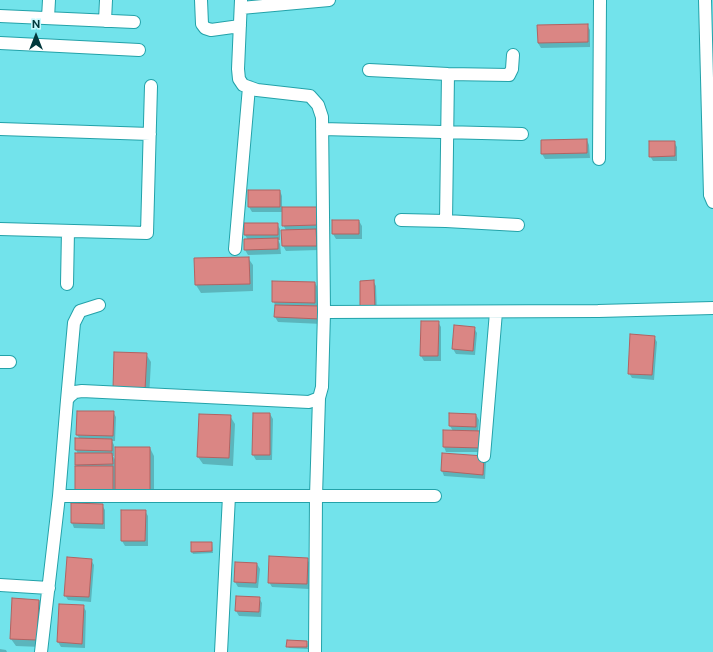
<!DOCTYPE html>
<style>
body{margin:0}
#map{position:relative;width:713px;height:652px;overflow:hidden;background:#72e3eb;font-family:"Public Sans",sans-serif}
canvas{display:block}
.north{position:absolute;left:16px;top:16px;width:40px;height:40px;-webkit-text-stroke:3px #c8fafe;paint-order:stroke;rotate:0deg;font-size:11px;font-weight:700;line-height:16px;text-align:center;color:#02383c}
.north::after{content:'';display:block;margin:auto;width:14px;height:18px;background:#02383c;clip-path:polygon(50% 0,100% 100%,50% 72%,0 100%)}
</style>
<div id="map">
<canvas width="713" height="652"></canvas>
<div class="north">N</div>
</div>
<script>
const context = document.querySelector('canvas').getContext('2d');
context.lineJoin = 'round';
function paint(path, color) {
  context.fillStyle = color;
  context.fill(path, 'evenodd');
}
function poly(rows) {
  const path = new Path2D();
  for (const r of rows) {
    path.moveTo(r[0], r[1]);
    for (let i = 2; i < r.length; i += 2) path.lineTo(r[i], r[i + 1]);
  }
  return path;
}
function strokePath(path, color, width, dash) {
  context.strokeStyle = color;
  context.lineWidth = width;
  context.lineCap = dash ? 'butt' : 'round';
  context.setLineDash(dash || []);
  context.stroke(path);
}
const shadow = poly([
 [587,25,590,30,590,47,541,48,538,43],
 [587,140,589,145,590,158,545,159,542,154],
 [674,142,677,147,677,161,653,161,650,156],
 [280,191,282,196,282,208,319,213,319,230,316,230,319,235,319,250,286,251,283,246,286,230,283,225,283,212,252,212,249,207],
 [359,221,362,226,362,239,336,239,333,234],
 [277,224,280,229,280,240,278,240,280,244,281,254,248,255,245,250,248,240,245,235],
 [248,258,253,265,253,291,201,293,196,285,195,259],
 [373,281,376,286,377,314,364,314],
 [315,283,318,288,317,307,322,324,278,322,275,317,276,306,273,301],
 [438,322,441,327,441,361,424,361,421,356],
 [474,328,477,333,475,355,456,354,453,349],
 [654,337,657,342,654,380,632,378,629,373],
 [146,354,151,362,149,398,118,397],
 [113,412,116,417,115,441,112,441,114,445,114,456,113,456,116,461,150,448,154,456,154,499,115,498,76,465,78,454,76,450,76,439,80,439,77,435],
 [270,414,273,419,272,460,256,460,253,455],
 [476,415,479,420,478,432,484,452,446,452,444,447,453,431,450,426],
 [230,416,235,424,233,466,203,464,198,457],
 [484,457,486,462,485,479,444,476,442,471],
 [72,504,102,505,105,510,105,529,74,528,72,523],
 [145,511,148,516,148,546,125,546,122,541],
 [212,543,213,553,193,554,192,552],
 [307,559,310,564,309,589,272,587,269,582],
 [91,560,94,565,91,602,68,600,65,595],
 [236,563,257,564,260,569,258,588,238,587,235,582],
 [259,598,262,603,261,617,239,616,236,611],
 [39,600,43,608,41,647,16,646,11,639],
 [60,605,83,606,86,611,85,648,61,647,58,642],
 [307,642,308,649,289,648,287,646],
 [0,649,6,650,7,652,0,652]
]);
const building = poly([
 [588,24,588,42,538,43,537,25,588,24],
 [587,139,587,153,541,154,541,140,587,139],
 [649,141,675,141,675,156,649,157,649,141],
 [248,190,280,190,280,207,248,207,248,190],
 [282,207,317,207,317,225,282,226,282,207],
 [332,220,359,220,359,234,332,234,332,220],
 [244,223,278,223,278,235,244,235,244,223],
 [316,229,317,246,282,246,281,230,316,229],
 [278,238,278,249,244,250,244,239,278,238],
 [249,257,250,284,195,285,194,258,249,257],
 [374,280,375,309,360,309,360,281,374,280],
 [272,281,315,282,315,303,272,302,272,281],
 [275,305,320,306,320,319,274,317,275,305],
 [421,321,439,321,438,356,420,356,421,321],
 [454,325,475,327,473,351,452,349,454,325],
 [630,334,655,336,652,375,628,374,630,334],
 [114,352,147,353,145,390,113,389,114,352],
 [77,411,114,411,113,436,76,435,77,411],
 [253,413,270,413,270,455,252,455,253,413],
 [449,413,476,414,476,427,449,426,449,413],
 [199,414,231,415,229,458,197,457,199,414],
 [443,430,482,431,481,448,443,447,443,430],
 [75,438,112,439,112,451,75,450,75,438],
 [115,447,150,447,150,492,115,491,115,447],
 [75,453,112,453,113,464,75,465,75,453],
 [442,453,484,456,483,475,441,471,442,453],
 [75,466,113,466,113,493,75,493,75,466],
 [71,503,103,504,103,524,71,523,71,503],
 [121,510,146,510,145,541,121,541,121,510],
 [191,542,212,542,212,551,191,552,191,542],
 [269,556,308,558,307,584,268,583,269,556],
 [67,557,92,559,89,597,64,596,67,557],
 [235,562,257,563,256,583,234,582,235,562],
 [236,596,260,597,259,612,235,611,236,596],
 [12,598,39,600,37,640,10,639,12,598],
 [59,604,84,605,82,644,57,642,59,604],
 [287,640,307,641,307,647,286,647,287,640]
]);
const street = poly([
 [201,0,202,24,205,28,211,30,240,26],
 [705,0,710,195,713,202],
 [241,8,329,0],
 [0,16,134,22],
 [48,18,49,0],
 [105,21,106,0],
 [0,43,139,50],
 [369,70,448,74,509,75,512,69,513,55],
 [0,129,150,134],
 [322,129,522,134],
 [599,159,600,0],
 [401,220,446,221,518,225],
 [446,221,448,74],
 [0,229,147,233,151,86],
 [235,249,249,87],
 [67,284,68,231],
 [324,312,598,311,713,308],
 [0,362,10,362],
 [67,400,74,323,80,311,99,305],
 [484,456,496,312],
 [59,496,435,496],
 [0,585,49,588],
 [41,652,59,496,67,400,70,396,75,392,82,391,309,402,319,398,322,387,324,312,322,117,318,105,310,96,257,90,243,85,239,79,238,69,241,0],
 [221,652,229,496],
 [315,652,316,496,319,398]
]);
paint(shadow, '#0003');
paint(building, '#da8684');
strokePath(building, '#b26261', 1);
strokePath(street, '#23a2a9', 14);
strokePath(street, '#fff', 12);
</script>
